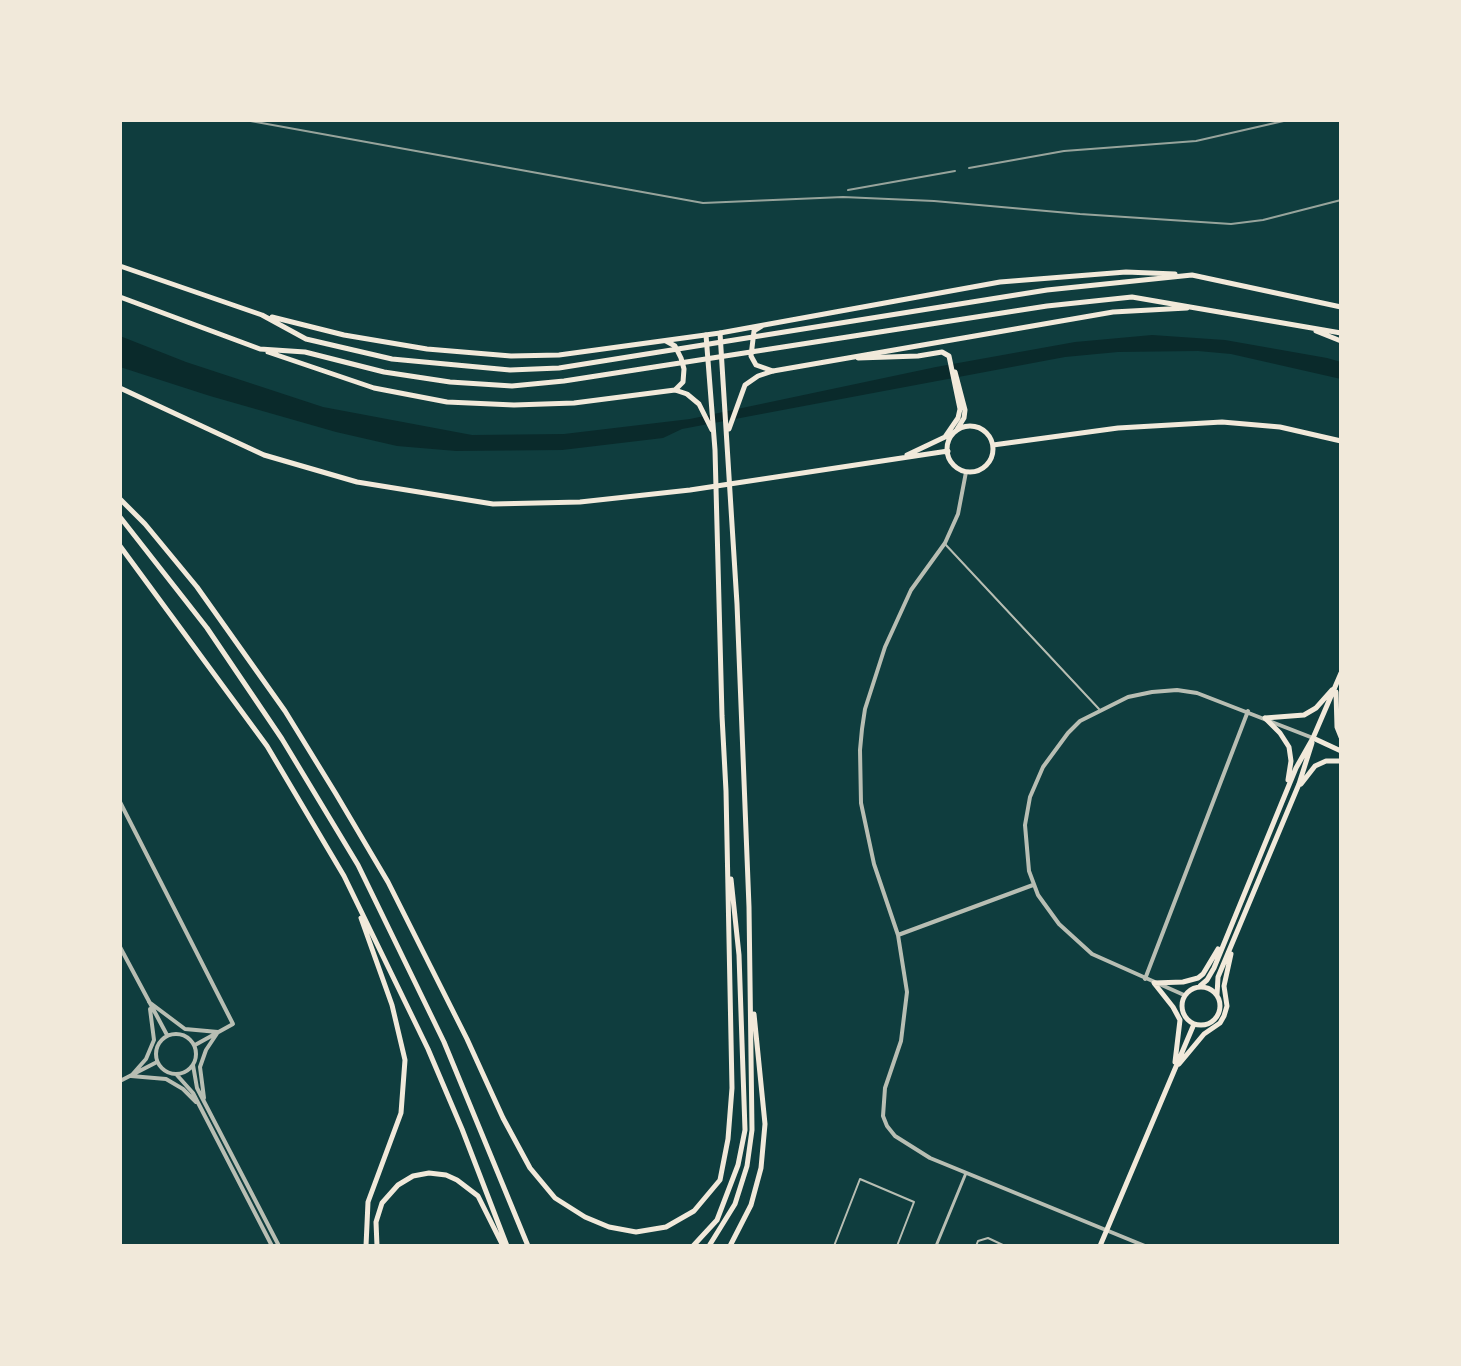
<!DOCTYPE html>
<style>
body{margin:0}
#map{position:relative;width:1461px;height:1366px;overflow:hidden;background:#0f3d3e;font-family:"Golos Text",sans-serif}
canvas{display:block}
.frame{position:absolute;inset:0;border:122px solid #f1e9da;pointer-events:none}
</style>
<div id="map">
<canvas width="1461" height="1366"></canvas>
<div class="frame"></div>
</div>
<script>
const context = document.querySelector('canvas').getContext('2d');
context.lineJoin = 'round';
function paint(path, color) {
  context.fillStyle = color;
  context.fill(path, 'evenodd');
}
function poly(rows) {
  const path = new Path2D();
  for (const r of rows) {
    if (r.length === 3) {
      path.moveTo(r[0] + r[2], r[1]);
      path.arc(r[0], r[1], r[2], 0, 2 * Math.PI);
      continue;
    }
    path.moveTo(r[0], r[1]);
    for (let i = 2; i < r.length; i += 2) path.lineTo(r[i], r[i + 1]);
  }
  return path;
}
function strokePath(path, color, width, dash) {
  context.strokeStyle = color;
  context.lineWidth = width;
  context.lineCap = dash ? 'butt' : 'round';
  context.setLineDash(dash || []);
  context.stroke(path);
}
const water = poly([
 [1152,335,1225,340,1327,358,1341,362,1341,379,1231,354,1198,351,1118,352,1065,357,788,409,682,429,663,438,562,450,456,451,397,446,336,432,210,396,120,367,120,336,186,362,323,407,472,435,564,434,690,419,936,367,1075,342]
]);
const service = poly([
 [834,1246,860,1179,914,1202,897,1246],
 [976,1246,978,1241,988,1238,1005,1246]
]);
const pedestrian = poly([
 [945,544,1099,709]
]);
const minor = poly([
 [936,1246,966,1173]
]);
const tertiary = poly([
 [966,472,958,514,945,543,911,590,885,647,865,709,862,729,860,750,861,803,874,864,898,935,907,992,901,1041,885,1088,883,1116,887,1126,895,1136,930,1158,1145,1246],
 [120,802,233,1024,195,1045],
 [898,935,1033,885],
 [120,947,167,1035],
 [1145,979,1248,711],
 [1184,995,1092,954,1059,924,1038,895,1029,871,1025,825,1030,797,1043,767,1068,733,1080,721,1128,697,1152,692,1177,690,1197,693,1313,738],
 [149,1002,185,1029,218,1032,206,1050,200,1067,204,1098],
 [176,1054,20],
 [193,1065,197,1088,279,1246],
 [176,1074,193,1093,272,1246],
 [131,1076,146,1059,154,1040,150,1009],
 [131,1076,166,1079,183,1089,196,1102],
 [120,1081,157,1062]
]);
const secondary = poly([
 [858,358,918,356,942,352,949,356,960,409,958,418,945,437,907,455],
 [955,372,965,410,964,418,956,431],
 [120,388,264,455,357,482,493,504,580,502,690,490,948,451],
 [970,449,23],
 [993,445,1118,428,1222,422,1280,427,1341,441],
 [1336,692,1337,727,1341,737],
 [1265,718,1280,733,1289,747,1291,761,1288,780],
 [1265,718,1304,715,1316,708,1332,690],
 [1313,738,1341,751],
 [1301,784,1315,766,1326,761,1341,761],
 [1154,983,1183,982,1198,978,1203,974,1218,949],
 [1154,983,1173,1007,1180,1020,1175,1062],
 [1200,986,1207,980,1214,968,1296,768,1313,738,1341,673],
 [1201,1006,19],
 [1217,995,1218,977,1299,784,1312,743],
 [1179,1064,1204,1034,1220,1023,1224,1016,1227,1006,1224,986,1231,954],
 [1100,1246,1194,1024]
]);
const primary = poly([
 [120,266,262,315,306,339,392,359,510,370,559,368,1047,290,1192,275,1341,307],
 [120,297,260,349,305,352,384,372,450,382,512,386,564,381,1047,306,1132,297,1341,333],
 [272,317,344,335,427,349,511,356,559,355,720,333,1000,282,1126,272,1175,274],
 [762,326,754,331,751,356,756,365,773,371,1113,312,1187,308],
 [1316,331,1341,341],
 [268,352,374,388,447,402,514,405,574,403,675,390,683,382,684,369,681,358,675,346,666,341]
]);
const trunk = poly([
 [675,390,687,394,699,404,712,430],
 [729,429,745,385,758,376,773,371],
 [120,499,145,524,197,587,285,711,336,794,388,882,467,1039,503,1118,530,1168,555,1198,585,1217,609,1227,636,1232,666,1227,694,1211,720,1180,728,1139,732,1088,726,791,722,716,715,450,706,335],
 [120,517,207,628,282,739,358,865,444,1042,528,1246],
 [120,546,267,746,344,876,428,1049,462,1129,507,1246],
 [361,918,392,1005,405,1060,401,1113,368,1202,366,1246],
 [377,1246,376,1222,382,1203,398,1185,413,1176,429,1173,446,1175,457,1180,478,1196,503,1246],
 [693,1246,717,1220,738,1165,745,1130,739,955,731,879],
 [709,1246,735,1204,747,1166,752,1130,749,907,737,604,720,333],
 [730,1246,751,1205,761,1168,765,1124,754,1014]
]);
const rail = poly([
 [245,120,703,203,843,197,934,201,1080,214,1231,224,1263,220,1341,200],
 [969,168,1064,151,1196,141,1288,120],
 [848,190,955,171]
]);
paint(water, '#0a2a2b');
strokePath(service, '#b8beb3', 2);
strokePath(pedestrian, '#b8beb3', 2);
strokePath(minor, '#b8beb3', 3);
strokePath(tertiary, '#b8beb3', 4);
strokePath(secondary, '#f1e9da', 5);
strokePath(primary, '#f1e9da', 5);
strokePath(trunk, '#f1e9da', 5);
strokePath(rail, '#97a49c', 2);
</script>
